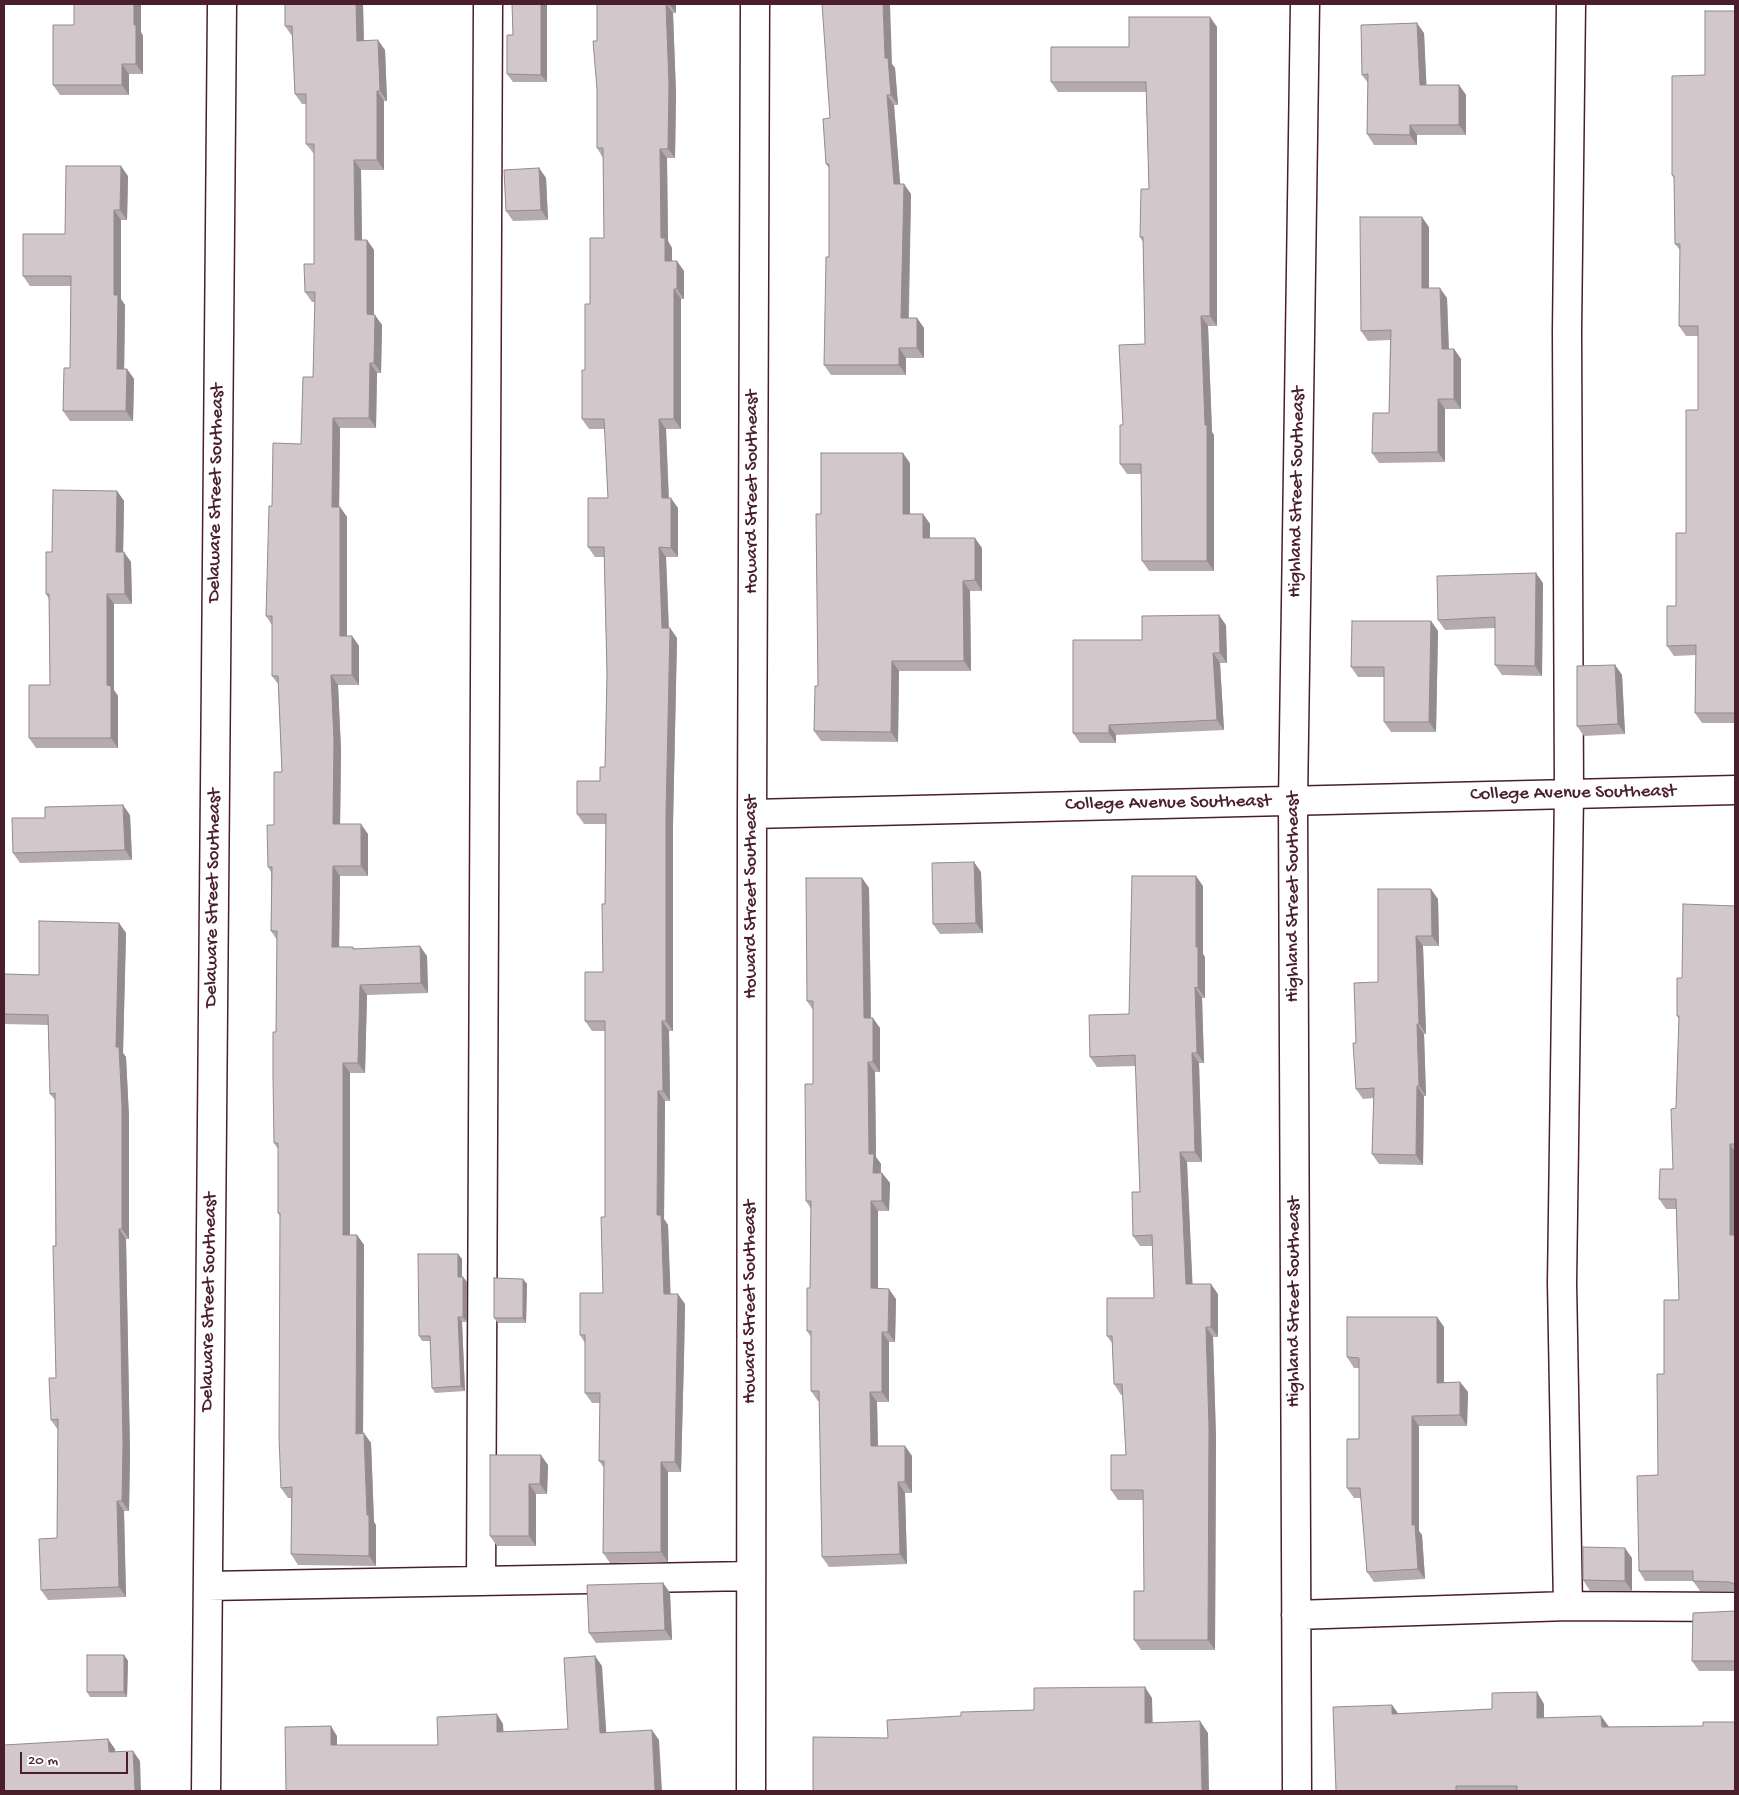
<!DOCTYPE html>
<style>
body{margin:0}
#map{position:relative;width:1739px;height:1795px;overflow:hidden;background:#fff;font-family:"Gochi Hand",sans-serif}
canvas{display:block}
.frame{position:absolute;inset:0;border:5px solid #4a1f2b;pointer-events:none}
.scale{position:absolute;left:20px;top:1752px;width:108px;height:22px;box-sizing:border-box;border:2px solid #4a1f2b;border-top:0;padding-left:6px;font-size:15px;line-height:18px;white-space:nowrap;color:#4a1f2b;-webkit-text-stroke:4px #fff;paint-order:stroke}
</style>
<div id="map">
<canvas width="1739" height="1795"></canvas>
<div class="frame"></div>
<div class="scale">20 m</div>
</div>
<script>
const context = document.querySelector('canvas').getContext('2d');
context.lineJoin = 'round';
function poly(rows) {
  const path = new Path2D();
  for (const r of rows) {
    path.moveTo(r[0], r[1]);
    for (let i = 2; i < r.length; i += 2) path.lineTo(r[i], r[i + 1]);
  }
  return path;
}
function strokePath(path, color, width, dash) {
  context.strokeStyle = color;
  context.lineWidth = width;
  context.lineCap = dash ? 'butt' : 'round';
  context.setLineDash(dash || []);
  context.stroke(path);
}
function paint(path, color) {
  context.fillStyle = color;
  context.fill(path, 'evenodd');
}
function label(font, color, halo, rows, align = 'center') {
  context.font = font + ' "Gochi Hand",sans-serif';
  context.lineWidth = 4;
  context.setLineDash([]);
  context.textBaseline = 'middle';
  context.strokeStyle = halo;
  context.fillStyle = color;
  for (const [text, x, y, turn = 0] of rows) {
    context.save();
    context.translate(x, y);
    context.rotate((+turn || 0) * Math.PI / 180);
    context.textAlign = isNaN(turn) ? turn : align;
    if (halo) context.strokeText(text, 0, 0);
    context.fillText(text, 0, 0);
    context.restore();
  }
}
const minor = poly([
 [752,814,1735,790],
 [481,1581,488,4],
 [208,1586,751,1576],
 [1568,1606,1562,1283,1569,794,1567,331,1571,4],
 [1296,1615,1568,1606,1735,1607],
 [206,1791,222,4],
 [751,1791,752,814,755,4],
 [1297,1791,1293,801,1305,4]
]);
const wall = poly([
 [74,4,141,4,141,32,143,36,143,74,129,74,129,95,60,95,53,85,74,25],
 [363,4,364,40,385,50,387,101,384,101,384,170,361,170,362,240,367,240,374,250,374,315,382,325,381,373,377,373,376,428,340,428,339,507,340,507,347,517,347,636,352,636,359,646,359,685,338,685,341,750,340,824,368,834,368,876,340,876,339,947,427,956,428,993,367,995,365,1073,350,1073,350,1235,357,1235,364,1245,363,1433,371,1443,374,1522,376,1525,376,1566,298,1565,291,1554,291,1498,288,1498,281,1488,280,1216,278,1213,278,1149,274,1143,276,1032,277,940,271,931,271,872,268,867,282,772,278,684,272,676,272,625,266,616,272,506,301,444,313,377,315,302,312,302,305,292,314,264,314,154,306,144,306,104,302,104,295,94,292,36,285,26],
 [512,4,547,82,513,82,507,74,513,35],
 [597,4,676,4,676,13,673,13,676,94,675,158,667,158,668,241,672,248,672,261,684,271,684,299,681,299,681,429,666,429,669,498,678,508,678,557,666,557,669,628,670,628,677,638,673,824,673,1031,669,1031,670,1101,665,1101,664,1219,668,1225,670,1294,685,1304,684,1357,681,1472,668,1472,668,1562,610,1563,603,1553,604,1468,599,1461,600,1403,592,1403,585,1393,585,1343,580,1335,603,1293,605,1217,605,1031,592,1031,585,1021,603,972,605,904,606,824,584,824,577,814,600,781,605,767,607,674,604,557,595,557,588,547,608,498,605,429,589,429,582,419,590,304,604,238,603,158,597,148],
 [1735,11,1735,723,1702,723,1695,713,1696,655,1674,656,1667,646,1676,606,1686,533,1698,410,1698,336,1686,336,1679,326,1680,250,1675,244,1674,179,1672,175,1705,75],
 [1210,17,1217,27,1217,326,1208,326,1212,432,1214,435,1214,571,1149,571,1142,561,1141,474,1127,474,1120,464,1123,425,1145,344,1143,242,1140,237,1149,189,1146,92,1058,92,1051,82,1129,47],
 [1424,33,1426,85,1459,85,1466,95,1466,135,1417,135,1417,145,1374,145,1367,134,1368,83,1362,75],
 [892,64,895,68,898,105,894,105,900,184,911,194,909,318,917,318,924,328,924,358,906,358,906,375,831,375,824,365,829,257,829,168,826,164,830,118],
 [539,168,546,178,548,220,513,221,506,211],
 [128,176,127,220,121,220,121,299,125,305,124,369,127,369,134,379,133,421,70,421,63,411,70,368,71,286,30,286,23,276,65,234],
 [1429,227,1429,288,1447,298,1449,349,1454,349,1461,359,1461,409,1445,409,1445,462,1379,463,1372,453,1389,413,1390,340,1368,341,1361,331],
 [910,463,910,514,923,514,930,524,930,538,982,548,982,591,970,591,971,671,899,671,898,742,821,741,814,731,818,686,821,514],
 [117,491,124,501,123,552,131,562,132,604,114,604,114,690,118,696,118,748,36,748,29,738,50,685,49,599,46,594,52,552],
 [1543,583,1542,676,1502,675,1495,665,1495,628,1445,630,1438,620],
 [1431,621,1438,631,1436,732,1391,732,1384,722,1384,677,1358,677,1351,667],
 [1226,625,1227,663,1220,663,1224,730,1116,735,1116,743,1080,743,1073,733,1142,640],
 [1615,665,1622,675,1625,734,1584,736,1577,726],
 [130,815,132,860,20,863,13,853],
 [981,872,983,933,940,934,933,924],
 [862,878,869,888,871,1018,880,1028,880,1072,875,1072,876,1157,881,1164,881,1173,882,1173,890,1183,889,1211,878,1211,878,1289,896,1299,895,1342,889,1342,889,1402,877,1402,878,1446,905,1446,912,1456,912,1493,905,1493,907,1564,829,1567,822,1557,819,1401,818,1401,811,1391,811,1337,807,1331,810,1288,811,1209,806,1201,813,1084,813,1010,807,1001],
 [1203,886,1203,954,1205,957,1205,998,1202,998,1204,1063,1199,1063,1202,1162,1187,1162,1192,1284,1218,1294,1218,1337,1213,1337,1216,1438,1215,1650,1141,1650,1134,1640,1144,1591,1144,1500,1118,1500,1111,1490,1126,1455,1123,1394,1121,1395,1114,1384,1112,1343,1107,1336,1154,1298,1153,1246,1140,1246,1133,1236,1140,1192,1136,1066,1097,1067,1090,1057,1129,1014],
 [1438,899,1439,946,1423,946,1426,1034,1424,1034,1426,1096,1424,1096,1423,1165,1379,1164,1372,1154,1374,1098,1363,1099,1356,1089,1378,982],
 [1735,906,1735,1591,1700,1591,1693,1581,1645,1581,1639,1571,1658,1475,1664,1374,1679,1300,1676,1209,1666,1209,1659,1199,1673,1169,1676,1108,1679,1019,1677,1016,1682,978],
 [119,923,126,933,123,1053,126,1057,129,1117,129,1239,126,1239,130,1454,129,1511,124,1511,126,1597,48,1600,41,1590,57,1538,58,1430,51,1420,56,1378,55,1100,50,1094,48,1025,4,1024,4,974,39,975],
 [458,1254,462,1259,462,1277,463,1277,467,1282,467,1322,462,1322,465,1391,435,1393,432,1388,430,1341,422,1341,419,1336],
 [523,1279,527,1284,526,1323,498,1323,494,1318],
 [1437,1317,1444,1327,1444,1382,1460,1382,1468,1392,1467,1426,1419,1426,1419,1531,1422,1535,1425,1579,1374,1582,1367,1572,1361,1498,1354,1498,1347,1488,1359,1439,1359,1368,1354,1368,1347,1357],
 [490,1455,548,1465,547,1494,536,1494,536,1546,497,1546,490,1536],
 [1632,1558,1632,1591,1590,1591,1583,1580],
 [663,1583,670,1593,672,1640,596,1643,589,1633],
 [1735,1611,1735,1671,1699,1671,1692,1661],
 [124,1655,128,1661,127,1697,90,1697,87,1692],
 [1544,1704,1544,1718,1601,1716,1609,1727,1735,1791,1336,1791,1392,1705,1398,1714,1492,1709]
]);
const shadedWall = poly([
 [134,4,141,4,141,32,143,36,143,74,136,64,134,25],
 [356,4,363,4,364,51,357,41],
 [541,4,547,4,547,82,541,75],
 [666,4,673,13,676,94,675,158,668,149],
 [669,4,676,4,676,13],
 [883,4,890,4,892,64,895,68,898,105,891,95,885,58],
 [1210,17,1217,27,1217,326,1210,316],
 [1417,23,1424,33,1427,95,1420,85],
 [378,40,385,50,387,101,380,91],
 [122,64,129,74,129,95,122,85],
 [1459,85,1466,95,1466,135,1459,125],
 [377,91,384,101,384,170,377,160],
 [887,95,894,105,901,194,894,184],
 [1410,125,1417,135,1417,145,1410,135],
 [660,149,667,158,668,241,672,248,672,271,665,261,661,238],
 [354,160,361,170,362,250,355,240],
 [121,166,128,176,127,220,120,210],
 [539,168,546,178,548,220,541,210],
 [904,184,911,194,908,328,901,318],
 [114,210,121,220,121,299,125,305,124,379,117,369,114,295],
 [1422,217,1429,227,1429,298,1422,288],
 [367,240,374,250,374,325,367,314],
 [677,261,684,271,684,299,677,289],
 [1440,288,1447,298,1449,359,1442,349],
 [674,289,681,299,681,429,674,419],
 [375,315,382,325,381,373,374,363],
 [1201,316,1208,326,1212,432,1214,435,1214,571,1207,561,1205,425],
 [917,318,924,328,924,358,917,348],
 [899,348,906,358,906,375,899,365],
 [1454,349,1461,359,1461,409,1454,399],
 [370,363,377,373,376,428,369,418],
 [127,369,134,379,133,421,126,411],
 [1438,399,1445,409,1445,462,1438,452],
 [333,418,340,428,339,517,332,507],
 [659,419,666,429,669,508,662,498],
 [903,453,910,463,910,524,903,514],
 [117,491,124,501,123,562,116,552],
 [671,498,678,508,678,557,671,548],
 [340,507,347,517,347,646,340,636],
 [923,514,930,524,930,548,923,538],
 [975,538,982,548,982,591,975,580],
 [659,547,666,557,669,638,662,628],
 [124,552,131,562,132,604,125,594],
 [1536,573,1543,583,1542,676,1535,666],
 [963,581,970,591,971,671,964,661],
 [107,594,114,604,114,690,118,696,118,748,111,738,107,685],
 [1219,615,1226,625,1227,663,1220,653],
 [1431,621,1438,631,1436,732,1429,722],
 [670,628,677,638,673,824,673,1031,666,1021,666,814],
 [352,636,359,646,359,685,352,675],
 [1213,653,1220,663,1224,730,1217,720],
 [892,661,899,671,898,742,891,732],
 [1615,665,1622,675,1625,734,1618,724],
 [331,675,338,685,341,750,340,834,333,824],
 [1109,725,1116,735,1116,743,1109,733],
 [123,805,130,815,132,860,125,850],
 [361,824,368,834,368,876,361,866],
 [974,862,981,872,983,933,976,923],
 [333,866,340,876,339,957,332,947],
 [1196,876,1203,886,1203,954,1205,957,1205,998,1198,988,1196,947],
 [862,878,869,888,871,1028,864,1018],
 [1431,889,1438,899,1439,946,1432,936],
 [119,923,126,933,123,1053,126,1057,129,1117,129,1239,122,1229,116,1047],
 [1416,936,1423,946,1426,1034,1419,1024],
 [420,946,427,956,428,993,421,983],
 [360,985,367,995,365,1073,358,1063],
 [1195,987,1202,998,1204,1063,1197,1053],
 [873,1018,880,1028,880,1072,873,1062],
 [662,1021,669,1031,670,1101,663,1091],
 [1417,1024,1424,1034,1426,1096,1419,1086],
 [1192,1053,1199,1063,1202,1162,1195,1152],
 [868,1062,875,1072,876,1157,881,1164,880,1183,873,1173,869,1154],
 [343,1063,350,1073,350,1245,343,1235],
 [1417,1086,1424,1096,1423,1165,1416,1155],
 [658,1091,665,1101,664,1219,668,1225,671,1304,664,1294,657,1215],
 [1730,1144,1735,1152,1735,1242,1730,1235],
 [1180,1152,1187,1162,1193,1294,1186,1284],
 [882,1173,890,1183,889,1211,882,1201],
 [871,1201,878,1211,878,1299,871,1288],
 [119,1229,126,1239,130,1454,129,1511,122,1501],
 [357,1235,364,1245,363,1444,356,1434],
 [458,1254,462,1259,462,1282,458,1277],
 [463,1277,467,1282,467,1322,463,1317],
 [523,1279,527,1284,526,1323,523,1318],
 [1211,1284,1218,1294,1218,1337,1211,1327],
 [889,1289,896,1299,895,1342,888,1332],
 [678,1294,685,1304,684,1357,681,1472,675,1462],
 [458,1317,462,1322,465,1391,461,1386],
 [1437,1317,1444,1327,1444,1393,1437,1383],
 [1206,1327,1213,1337,1216,1438,1215,1650,1208,1640],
 [882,1332,889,1342,889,1402,882,1392],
 [1460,1382,1468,1392,1467,1426,1460,1415],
 [870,1392,877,1402,878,1457,871,1446],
 [1412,1416,1419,1426,1419,1531,1422,1535,1425,1579,1418,1569,1412,1525],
 [364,1433,371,1443,374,1522,376,1525,376,1566,369,1556],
 [905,1446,912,1456,912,1493,905,1482],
 [541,1455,548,1465,547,1494,540,1484],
 [661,1462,668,1472,668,1562,661,1552],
 [898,1482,905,1493,907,1564,900,1554],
 [529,1484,536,1494,536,1546,529,1536],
 [117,1501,124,1511,126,1597,119,1587],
 [1625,1548,1632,1558,1632,1591,1625,1581],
 [663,1583,670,1593,672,1640,665,1630],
 [124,1655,128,1661,127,1697,124,1692],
 [595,1656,602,1666,607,1743,600,1733],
 [1145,1687,1152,1698,1153,1734,1145,1723],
 [1537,1692,1544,1704,1544,1730,1537,1718],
 [1392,1705,1400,1716,1392,1714],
 [497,1714,503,1724,504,1741,497,1732],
 [1601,1716,1609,1727,1602,1727],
 [1200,1721,1208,1733,1209,1791,1202,1791],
 [331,1726,337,1736,337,1755,331,1745],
 [652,1730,659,1740,662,1791,655,1791],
 [108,1739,115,1749,116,1762,109,1752],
 [133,1751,140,1761,141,1791,135,1791]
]);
const building = poly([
 [74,4,134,4,134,25,136,25,136,64,122,64,122,85,53,85,53,25,74,25,74,4],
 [285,4,356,4,357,41,378,40,380,91,377,91,377,160,354,160,355,240,367,240,367,314,375,315,374,363,370,363,369,418,333,418,332,507,340,507,340,636,352,636,352,675,331,675,334,740,333,824,361,824,361,866,333,866,332,947,353,947,353,949,420,946,421,983,360,985,358,1063,343,1063,343,1235,357,1235,356,1434,364,1433,367,1515,369,1515,369,1556,291,1554,292,1487,281,1488,279,1437,280,1213,278,1213,278,1143,274,1143,273,1077,273,1032,276,1032,277,931,271,931,272,867,268,867,267,825,274,825,274,772,282,772,278,676,272,676,272,616,266,616,269,506,272,506,273,443,301,444,303,377,313,377,315,292,305,292,304,264,314,264,314,144,306,144,306,94,295,94,292,26,285,26,285,4],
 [512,4,541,4,541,75,507,74,507,35,513,35,512,4],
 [597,4,666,4,669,84,668,149,660,149,661,238,665,238,665,261,677,261,677,289,674,289,674,419,659,419,662,498,671,498,671,548,659,547,662,628,670,628,666,814,666,1021,662,1021,663,1091,658,1091,657,1215,661,1215,664,1294,678,1294,677,1347,675,1462,661,1462,661,1552,603,1553,604,1461,599,1461,600,1393,585,1393,585,1335,580,1335,580,1293,603,1293,601,1217,605,1217,605,1021,585,1021,585,972,603,972,602,904,605,904,606,814,577,814,577,781,600,781,600,767,605,767,607,674,604,547,588,547,588,498,608,498,604,419,582,419,582,370,585,370,585,304,590,304,590,238,604,238,603,148,597,148,597,89,593,41,597,41,597,4],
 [822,4,883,4,885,58,888,58,891,95,887,95,894,184,904,184,901,318,917,318,917,348,899,348,899,365,824,365,826,257,829,257,829,164,826,164,823,119,830,118,822,4],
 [1705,11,1735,11,1735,713,1695,713,1696,645,1667,646,1667,606,1676,606,1676,533,1686,533,1686,410,1698,410,1698,326,1679,326,1680,244,1675,244,1674,176,1672,175,1672,76,1705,75,1705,11],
 [1129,17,1210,17,1210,316,1201,316,1205,425,1207,425,1207,561,1142,561,1141,464,1120,464,1120,425,1123,425,1119,345,1145,344,1143,237,1140,237,1141,189,1149,189,1146,82,1051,82,1051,47,1129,47,1129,17],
 [1417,23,1420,85,1459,85,1459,125,1410,125,1410,135,1367,134,1368,74,1362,75,1361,25,1417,23],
 [66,166,121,166,120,210,114,210,114,295,118,295,117,369,127,369,126,411,63,411,64,368,70,368,71,276,23,276,23,234,65,234,66,166],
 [539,168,541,210,506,211,504,170,539,168],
 [1360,217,1422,217,1422,288,1440,288,1442,349,1454,349,1454,399,1438,399,1438,452,1372,453,1373,413,1389,413,1391,330,1361,331,1360,217],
 [821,453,903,453,903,514,923,514,923,538,975,538,975,580,963,581,964,661,892,661,891,732,814,731,815,686,818,686,816,514,821,514,821,453],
 [53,490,117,491,116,552,124,552,125,594,107,594,107,685,111,686,111,738,29,738,29,685,50,685,49,594,46,594,46,552,52,552,53,490],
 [1536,573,1535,666,1495,665,1495,617,1438,620,1437,576,1536,573],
 [1219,615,1220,653,1213,653,1217,720,1109,725,1109,733,1073,733,1073,640,1142,640,1142,616,1219,615],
 [1352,621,1431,621,1429,722,1384,722,1384,667,1351,667,1352,621],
 [1615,665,1618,724,1577,726,1577,666,1615,665],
 [123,805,125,850,13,853,12,818,45,818,45,807,123,805],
 [974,862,976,923,933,924,932,863,974,862],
 [1132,876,1196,876,1196,947,1198,947,1198,988,1195,987,1197,1053,1192,1053,1195,1152,1180,1152,1186,1284,1211,1284,1211,1327,1206,1327,1209,1428,1208,1640,1134,1640,1134,1591,1144,1591,1143,1490,1111,1490,1111,1455,1126,1455,1122,1384,1114,1384,1112,1336,1107,1336,1107,1298,1154,1298,1152,1235,1133,1236,1132,1192,1140,1192,1135,1055,1090,1057,1089,1015,1129,1014,1132,876],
 [806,878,862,878,864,1018,873,1018,873,1062,868,1062,869,1154,874,1154,873,1173,882,1173,882,1201,871,1201,871,1288,889,1289,888,1332,882,1332,882,1392,870,1392,871,1446,905,1446,905,1482,898,1482,900,1554,822,1557,819,1391,811,1391,811,1331,807,1331,807,1288,810,1288,811,1201,806,1201,805,1084,813,1084,813,1001,807,1001,806,878],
 [1378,889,1431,889,1432,936,1416,936,1419,1024,1417,1024,1419,1086,1417,1086,1416,1155,1372,1154,1374,1088,1356,1089,1353,1043,1356,1043,1354,983,1378,982,1378,889],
 [1683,904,1735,906,1735,1144,1730,1144,1730,1235,1735,1235,1735,1584,1729,1582,1693,1581,1693,1571,1639,1571,1637,1476,1658,1475,1657,1374,1664,1374,1664,1300,1679,1300,1676,1199,1659,1199,1660,1169,1673,1169,1671,1109,1676,1108,1679,1016,1677,1016,1677,978,1682,978,1683,904],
 [39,921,119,923,116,1047,119,1047,122,1107,122,1229,119,1229,123,1444,122,1501,117,1501,119,1587,41,1590,39,1539,57,1538,58,1419,51,1420,49,1378,56,1378,53,1246,56,1246,55,1093,50,1094,48,1015,4,1014,4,974,39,975,39,921],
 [418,1254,458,1254,458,1277,463,1277,463,1317,458,1317,461,1386,432,1388,430,1336,419,1336,418,1254],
 [494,1278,523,1279,523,1318,494,1318,494,1278],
 [1347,1317,1437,1317,1437,1383,1460,1382,1460,1415,1412,1416,1412,1525,1415,1525,1418,1569,1367,1572,1360,1488,1347,1488,1347,1439,1359,1439,1359,1358,1347,1357,1347,1317],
 [490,1455,541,1455,540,1484,529,1484,529,1536,490,1536,490,1455],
 [1583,1547,1625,1548,1625,1581,1583,1580,1583,1547],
 [663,1583,665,1630,589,1633,587,1585,663,1583],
 [1735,1611,1735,1661,1692,1661,1693,1613,1735,1611],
 [87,1655,124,1655,124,1692,87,1692,87,1655],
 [595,1656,600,1733,652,1730,655,1791,286,1791,285,1727,331,1726,331,1745,438,1745,437,1717,497,1714,497,1732,568,1729,564,1658,595,1656],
 [1145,1687,1145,1723,1200,1721,1202,1791,813,1791,813,1737,888,1738,887,1720,961,1716,961,1712,1034,1710,1034,1688,1145,1687],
 [1537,1692,1537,1718,1601,1716,1602,1727,1703,1726,1703,1722,1735,1722,1735,1791,1517,1791,1517,1786,1456,1786,1456,1791,1336,1791,1333,1707,1392,1705,1392,1714,1492,1709,1492,1693,1537,1692],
 [108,1739,109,1752,133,1751,135,1791,4,1791,4,1745,108,1739]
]);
const streetNames = [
 ["Howard Street Southeast",753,492,-90],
 ["Highland Street Southeast",1298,492,-89],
 ["Delaware Street Southeast",217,493,-89],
 ["College Avenue Southeast",1573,794,-1],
 ["College Avenue Southeast",1168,804,-1],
 ["Howard Street Southeast",752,897,-90],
 ["Highland Street Southeast",1294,897,-90],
 ["Delaware Street Southeast",214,898,-89],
 ["Delaware Street Southeast",210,1302,-89],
 ["Howard Street Southeast",751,1302,-90],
 ["Highland Street Southeast",1295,1302,-90]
];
strokePath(minor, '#4a1f2b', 31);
strokePath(minor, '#fff', 28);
paint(wall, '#b5abaf');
paint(shadedWall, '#938b8e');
paint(building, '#d2c7cb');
strokePath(building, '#938b8e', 1);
label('19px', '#4a1f2b', '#fff', streetNames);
</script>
